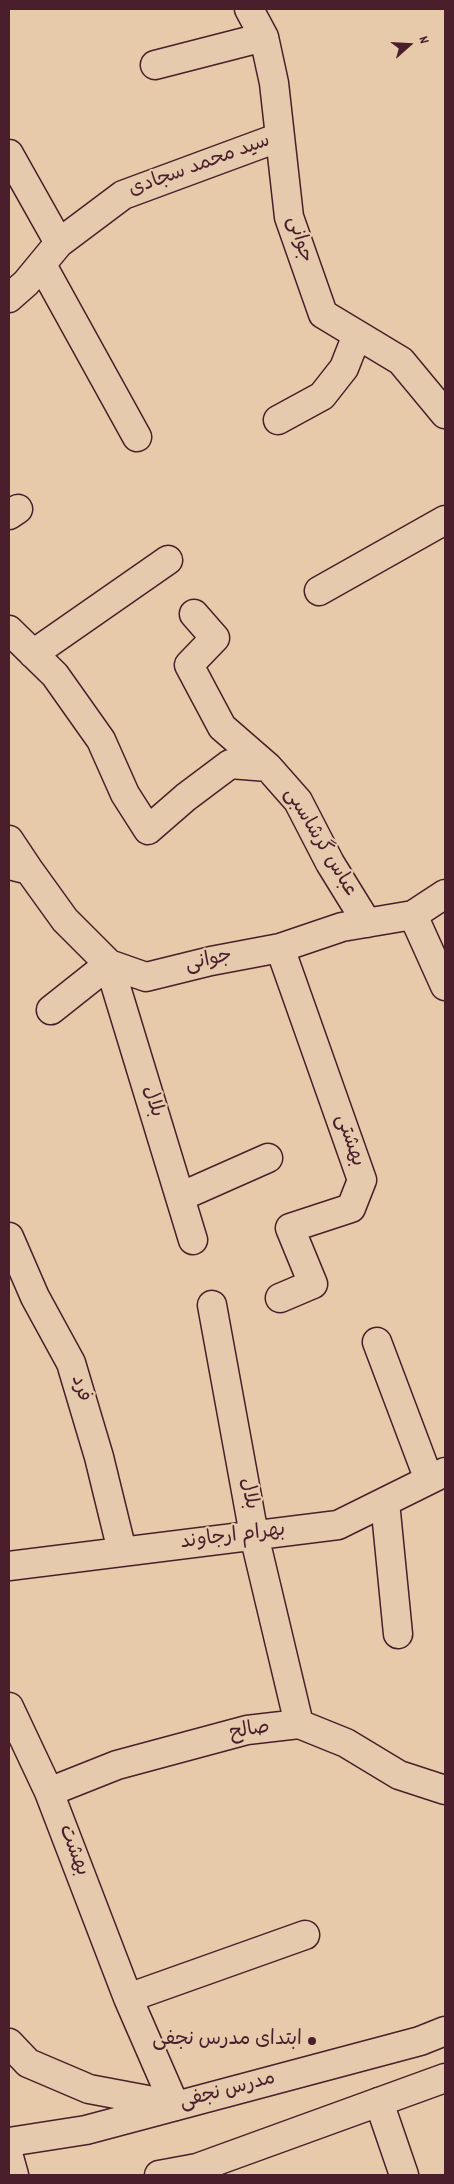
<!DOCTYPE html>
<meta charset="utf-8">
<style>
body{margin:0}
#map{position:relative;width:454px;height:2184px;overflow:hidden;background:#e6caa9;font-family:Dekko,sans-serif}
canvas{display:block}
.frame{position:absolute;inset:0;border:10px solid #4a1f2b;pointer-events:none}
.north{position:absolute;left:384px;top:20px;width:50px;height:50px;-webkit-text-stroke:4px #e6caad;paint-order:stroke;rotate:71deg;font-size:14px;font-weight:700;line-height:20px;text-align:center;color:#4a1f2b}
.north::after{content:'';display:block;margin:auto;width:18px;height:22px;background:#4a1f2b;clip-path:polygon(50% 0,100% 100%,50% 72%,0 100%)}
</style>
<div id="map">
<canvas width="454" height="2184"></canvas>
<div class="frame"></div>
<div class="north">N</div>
</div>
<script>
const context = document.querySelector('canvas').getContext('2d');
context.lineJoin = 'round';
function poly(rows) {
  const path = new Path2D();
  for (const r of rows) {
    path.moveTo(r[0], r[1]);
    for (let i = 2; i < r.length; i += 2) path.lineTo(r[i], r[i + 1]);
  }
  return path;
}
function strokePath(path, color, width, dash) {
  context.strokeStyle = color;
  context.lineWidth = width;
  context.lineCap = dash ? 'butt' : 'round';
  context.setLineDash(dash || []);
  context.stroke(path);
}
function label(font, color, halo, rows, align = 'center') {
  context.font = font + ' Dekko,"Playpen Sans Arabic",sans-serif';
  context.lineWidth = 4.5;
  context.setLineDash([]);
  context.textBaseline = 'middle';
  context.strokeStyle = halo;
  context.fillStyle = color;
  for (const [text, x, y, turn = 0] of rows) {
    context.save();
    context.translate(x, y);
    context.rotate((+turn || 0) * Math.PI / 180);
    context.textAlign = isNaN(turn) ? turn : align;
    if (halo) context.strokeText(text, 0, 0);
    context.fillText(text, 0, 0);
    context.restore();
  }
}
const minor = poly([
 [249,9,264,37,274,83,289,217,323,314,401,361,445,414],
 [155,65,264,37],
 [9,154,59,243],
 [42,265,137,437],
 [9,298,26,283,59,243,123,195,280,137],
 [278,420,322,396,344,368,357,335],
 [9,515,18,509],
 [319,591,445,520],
 [194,614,215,638,189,665,222,727,268,767],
 [9,630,55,675,101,740,125,794,148,830,186,797,230,764,268,767,298,801,330,863,367,923],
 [33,654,168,560],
 [9,840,29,870],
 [9,865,29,870,65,920,109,964,146,977,211,961,280,948,342,927,413,915,445,894],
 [413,915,445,986],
 [280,948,362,1180,351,1208,290,1228,313,1284,280,1298],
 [51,1010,109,964,193,1240],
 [180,1197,268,1158],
 [9,1237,35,1297,71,1363,99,1457,122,1551],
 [212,1305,254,1535,299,1724],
 [377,1342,429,1480],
 [385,1502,398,1634],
 [9,1566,338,1525,445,1472],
 [9,1707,49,1792,128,1998,175,2106],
 [49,1792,117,1765,247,1730,299,1724,346,1743,399,1775,445,1790],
 [128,1998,305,1935],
 [379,2102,404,2175]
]);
const major = poly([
 [9,2043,28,2063,89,2089,169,2104],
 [9,2142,86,2130,420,2041,445,2031],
 [9,2157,14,2175],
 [159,2175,197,2168,445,2078]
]);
const markers = [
 [312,2041,5,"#4a1f2b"]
];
const streetNames = [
 ["سید محمد سجادی",200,167,-20],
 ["جوانی",298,240,73],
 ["عباس گرشاسبی",319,843,59],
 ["جوانی",209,962,-12],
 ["بلال",151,1102,73],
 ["بهشتی",348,1141,71],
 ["فرد",79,1389,73],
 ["بلال",247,1494,79],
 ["بهرام ارجاوند",233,1538,-7],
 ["صالح",250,1732,-10],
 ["بهشت",72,1851,69],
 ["مدرس نجفی",228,2092,-15]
];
const poiNames = [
 ["ابتدای مدرس نجفی",302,2041]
];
strokePath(minor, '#4a1f2b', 31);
strokePath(major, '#4a1f2b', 31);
strokePath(minor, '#e6caad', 28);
strokePath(major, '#e6caad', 28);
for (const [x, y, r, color] of markers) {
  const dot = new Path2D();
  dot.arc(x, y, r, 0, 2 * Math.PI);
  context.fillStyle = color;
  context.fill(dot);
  strokePath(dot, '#e6caad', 2);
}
label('20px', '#4a1f2b', '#e6caad', streetNames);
label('20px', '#4a1f2b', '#e6caad', poiNames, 'right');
</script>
